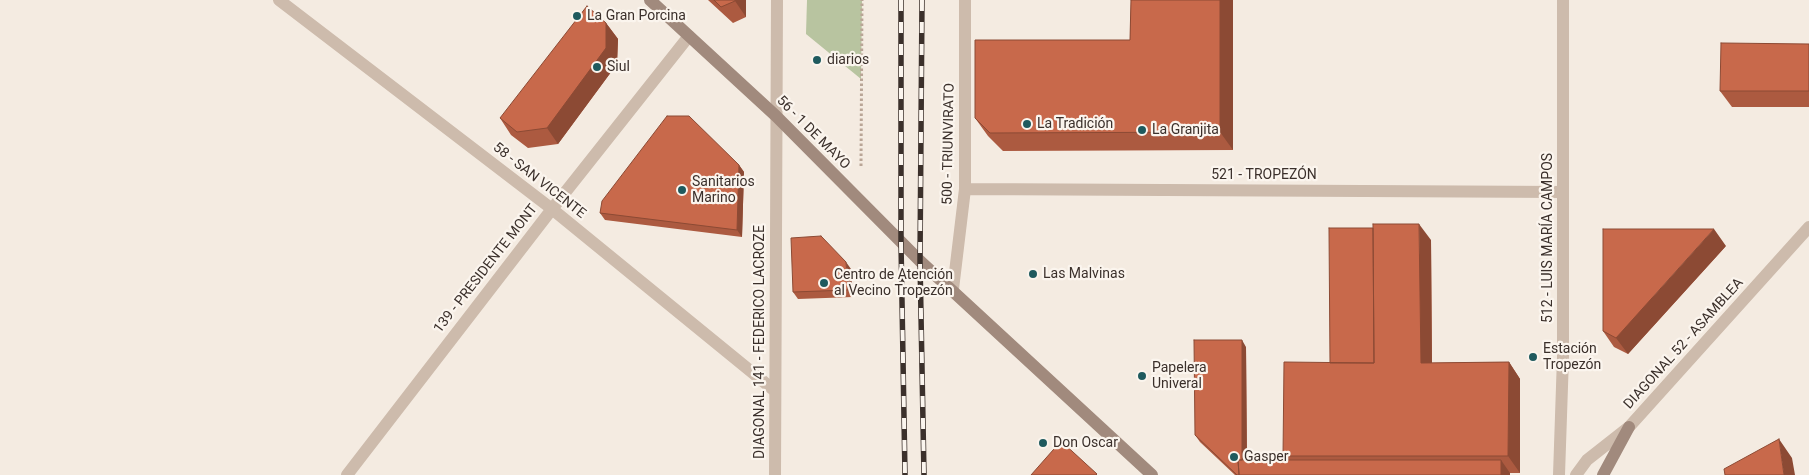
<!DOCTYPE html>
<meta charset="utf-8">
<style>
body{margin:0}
canvas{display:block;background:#f4ebe1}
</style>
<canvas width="1809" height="475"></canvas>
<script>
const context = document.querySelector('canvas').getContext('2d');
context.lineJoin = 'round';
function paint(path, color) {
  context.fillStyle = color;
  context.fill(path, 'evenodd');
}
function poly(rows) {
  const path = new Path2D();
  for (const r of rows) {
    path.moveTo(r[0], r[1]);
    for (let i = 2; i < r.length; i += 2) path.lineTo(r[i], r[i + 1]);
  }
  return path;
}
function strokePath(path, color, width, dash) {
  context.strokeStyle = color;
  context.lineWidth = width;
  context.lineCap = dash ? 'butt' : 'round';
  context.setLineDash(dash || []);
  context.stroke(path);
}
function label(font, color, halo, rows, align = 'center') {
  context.font = font + ' Roboto,sans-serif';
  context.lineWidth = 4.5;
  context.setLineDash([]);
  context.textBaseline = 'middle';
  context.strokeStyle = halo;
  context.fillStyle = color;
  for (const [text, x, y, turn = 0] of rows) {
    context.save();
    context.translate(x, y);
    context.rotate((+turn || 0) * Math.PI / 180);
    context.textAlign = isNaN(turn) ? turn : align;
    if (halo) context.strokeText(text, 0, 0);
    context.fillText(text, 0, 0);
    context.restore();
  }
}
const green = poly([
 [807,0,862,0,861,79,806,34]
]);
const path = poly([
 [861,166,862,0]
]);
const minor = poly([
 [279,0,552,209,775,391],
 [965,189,1563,192],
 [953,289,965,189,965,0],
 [347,475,552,209,689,36]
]);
const tertiary = poly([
 [775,475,777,0],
 [1559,475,1563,357,1563,0],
 [1576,475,1587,460,1629,427,1809,227]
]);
const secondary = poly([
 [650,0,776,116,920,261,1152,475],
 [1603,475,1629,427]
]);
const rail = poly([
 [901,0,901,243,905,475],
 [922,0,920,261,924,475]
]);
const wall = poly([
 [708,0,746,0,746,17,733,23],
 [1131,0,1233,0,1233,150,1003,151,988,136,975,118,1130,40],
 [606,23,618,39,617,64,558,144,528,148,511,135,500,118],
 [1809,44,1809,107,1732,107,1720,91],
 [739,165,744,172,742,237,605,220,600,213],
 [1431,240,1432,363,1509,362,1520,379,1520,473,1510,473,1510,475,1235,475,1200,442,1195,435,1246,347,1247,460,1286,460,1283,456,1330,363],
 [1726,246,1628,354,1614,347,1603,331],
 [851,269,853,297,798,299,793,292]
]);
const shadedWall = poly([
 [735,0,746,0,746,17,735,1],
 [1220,0,1233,0,1233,150,1220,132],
 [606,23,618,39,617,64,558,144,547,128],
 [739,165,744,172,742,237,737,230],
 [1419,224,1431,240,1432,379,1421,363],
 [1714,229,1726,246,1628,354,1616,338],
 [846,262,851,269,853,297,848,290],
 [1242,340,1246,347,1247,475,1242,475],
 [1509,362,1520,379,1520,473,1508,456],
 [1779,439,1792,458,1795,475,1784,475],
 [1501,460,1510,473,1510,475,1501,475]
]);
const building = poly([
 [714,0,735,0,735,1,721,7,714,0],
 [1131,0,1220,0,1220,132,990,133,975,118,975,40,1130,40,1131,0],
 [587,6,606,23,606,48,547,128,517,132,500,118,587,6],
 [1721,43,1809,44,1809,91,1720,91,1721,43],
 [667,116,689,116,739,165,737,230,600,213,602,201,667,116],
 [1373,224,1419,224,1421,363,1509,362,1508,456,1283,456,1284,362,1374,363,1373,224],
 [1329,228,1373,228,1374,363,1330,363,1329,228],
 [1603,229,1714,229,1616,338,1603,331,1603,229],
 [821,236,846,262,848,290,793,292,791,238,821,236],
 [1194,340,1242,340,1242,460,1238,460,1239,475,1237,475,1195,435,1194,340],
 [1779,439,1784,475,1725,475,1724,469,1779,439],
 [1061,441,1097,474,1096,475,1031,475,1061,441],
 [1238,460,1501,460,1501,475,1239,475,1239,474,1238,460]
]);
const markers = [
 [577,16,5,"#1f5a5e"],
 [817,60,5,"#1f5a5e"],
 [597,67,5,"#1f5a5e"],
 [1027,124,5,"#1f5a5e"],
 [1142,130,5,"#1f5a5e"],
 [682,190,5,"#1f5a5e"],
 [1033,274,5,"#1f5a5e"],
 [824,283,5,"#1f5a5e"],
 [1533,357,5,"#1f5a5e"],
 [1142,376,5,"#1f5a5e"],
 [1043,443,5,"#1f5a5e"],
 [1234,457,5,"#1f5a5e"]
];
const poiNames = [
 ["La Gran Porcina",587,16],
 ["diarios",827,60],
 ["Siul",607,67],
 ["La Tradición",1037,124],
 ["La Granjita",1152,130],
 ["Sanitarios",692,182],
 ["Marino",692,198],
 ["Las Malvinas",1043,274],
 ["Centro de Atención",834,275],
 ["al Vecino Tropezón",834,291],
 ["Estación",1543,349],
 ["Tropezón",1543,365],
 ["Papelera",1152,368],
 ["Univeral",1152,384],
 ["Don Oscar",1053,443],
 ["Gasper",1244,457]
];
const streetNames = [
 ["56 - 1 DE MAYO",813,133,45],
 ["500 - TRIUNVIRATO",949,144,-89],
 ["521 - TROPEZÓN",1264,175],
 ["58 - SAN VICENTE",539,181,38],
 ["512 - LUIS MARÍA CAMPOS",1548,238,-90],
 ["139 - PRESIDENTE MONT",486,269,-52],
 ["DIAGONAL 141 - FEDERICO LACROZE",760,342,-90],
 ["DIAGONAL 52 - ASAMBLEA",1684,344,-48]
];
paint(green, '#b8c4a0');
strokePath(path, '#b9a596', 3, [2.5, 2.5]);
strokePath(minor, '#cdbbac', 12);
strokePath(tertiary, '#cdbbac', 12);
strokePath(secondary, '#a18a7d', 12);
strokePath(rail, '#3b302b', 5.5);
strokePath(rail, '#fbf5ee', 4, [11]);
paint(wall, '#ac5a40');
paint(shadedWall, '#8c4a34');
paint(building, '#c8694b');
strokePath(building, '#8c4a34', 1);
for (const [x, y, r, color] of markers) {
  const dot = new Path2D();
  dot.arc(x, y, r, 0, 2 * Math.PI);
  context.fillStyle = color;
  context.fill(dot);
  strokePath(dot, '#fbf5ee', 2);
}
label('14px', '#3b302b', '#fbf5ee', poiNames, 'left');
label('14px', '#3b302b', '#fbf5ee', streetNames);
</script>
